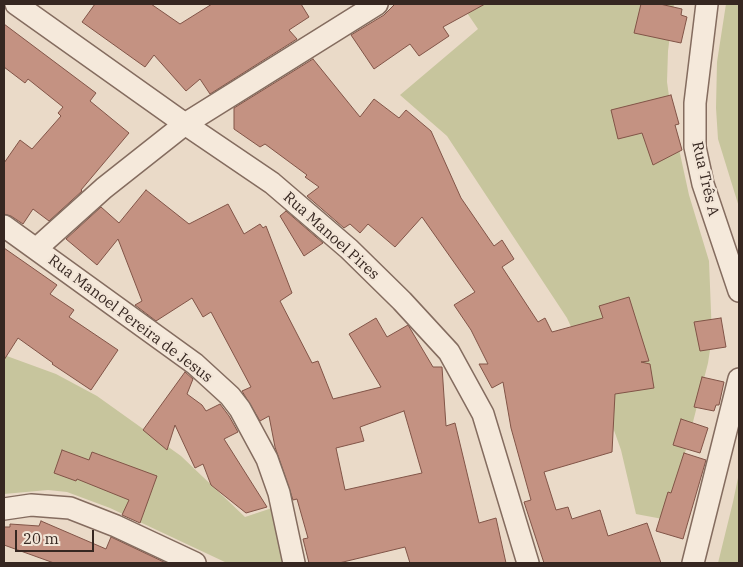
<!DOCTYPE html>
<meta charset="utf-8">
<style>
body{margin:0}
#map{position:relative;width:743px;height:567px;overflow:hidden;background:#eadac8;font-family:"IBM Plex Serif",serif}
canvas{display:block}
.frame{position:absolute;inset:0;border:5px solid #362721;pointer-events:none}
.scale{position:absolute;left:15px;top:530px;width:79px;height:22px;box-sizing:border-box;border:2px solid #362721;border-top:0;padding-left:6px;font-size:15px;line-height:18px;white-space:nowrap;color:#362721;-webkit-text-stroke:4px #f2e5d7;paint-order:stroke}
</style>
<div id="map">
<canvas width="743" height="567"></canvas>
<div class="frame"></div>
<div class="scale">20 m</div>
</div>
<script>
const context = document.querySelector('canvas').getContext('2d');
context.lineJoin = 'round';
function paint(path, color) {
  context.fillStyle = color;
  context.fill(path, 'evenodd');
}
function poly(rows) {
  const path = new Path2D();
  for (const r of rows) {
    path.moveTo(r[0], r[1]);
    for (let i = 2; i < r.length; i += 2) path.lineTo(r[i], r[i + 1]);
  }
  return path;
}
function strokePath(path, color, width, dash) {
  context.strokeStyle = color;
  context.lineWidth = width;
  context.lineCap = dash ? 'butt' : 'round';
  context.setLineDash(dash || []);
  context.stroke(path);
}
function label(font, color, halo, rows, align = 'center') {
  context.font = font + ' "IBM Plex Serif",serif';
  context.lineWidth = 4.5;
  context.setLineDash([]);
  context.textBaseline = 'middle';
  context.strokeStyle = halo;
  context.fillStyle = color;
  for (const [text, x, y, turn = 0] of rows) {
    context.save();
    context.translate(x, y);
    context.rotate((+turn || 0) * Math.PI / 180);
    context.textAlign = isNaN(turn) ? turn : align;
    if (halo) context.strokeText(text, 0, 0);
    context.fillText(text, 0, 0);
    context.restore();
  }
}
const green = poly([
 [461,4,674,4,668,51,667,82,672,117,689,195,709,261,712,337,708,363,668,520,636,514,621,450,598,385,567,318,447,136,400,95,478,29],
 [726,4,739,4,739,207,718,139,716,108,717,62],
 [4,355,56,374,97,396,181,456,245,517,272,508,284,563,227,563,110,508,67,492,48,490,4,494],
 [739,473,739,563,718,563,733,502]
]);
const building = poly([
 [95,4,151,4,180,24,212,4,301,4,309,17,289,30,297,39,210,94,200,79,186,91,154,55,145,67,82,22,95,4],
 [395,4,485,4,443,27,449,36,419,56,410,44,374,69,351,35,384,15,395,4],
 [641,4,660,4,682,9,681,15,687,17,681,43,634,33,641,4],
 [4,24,96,93,90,101,129,133,81,190,82,191,49,221,33,209,23,224,11,216,4,214,4,163,20,140,32,149,61,116,58,113,63,107,28,79,25,83,4,67,4,24],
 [313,59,360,117,374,99,399,118,406,110,431,131,461,198,494,246,502,240,514,259,502,267,538,322,545,318,552,332,603,318,599,306,629,297,649,361,641,362,650,364,654,388,615,394,612,452,544,472,556,510,568,507,572,519,600,510,608,536,647,523,661,563,544,563,524,502,531,500,511,428,503,382,492,388,479,364,488,364,471,330,454,305,475,292,422,217,395,247,368,224,360,233,350,224,344,228,307,196,319,187,305,177,307,175,265,144,260,147,234,129,234,108,313,59],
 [671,95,679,124,675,125,682,150,653,165,642,133,618,139,611,110,671,95],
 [146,190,189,224,228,204,244,234,260,224,263,228,266,226,292,293,280,301,312,363,318,361,333,399,381,387,349,334,376,318,387,337,408,325,433,367,442,367,446,426,455,423,479,523,496,518,506,563,410,563,405,547,339,563,309,563,303,539,308,538,297,499,293,500,275,447,269,416,260,421,242,391,251,387,211,312,203,317,192,298,156,321,135,305,142,301,118,239,97,265,66,239,101,207,119,223,146,190],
 [404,411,422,473,345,490,336,448,364,441,360,427,404,411],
 [286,211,323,243,304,256,280,216,286,211],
 [4,248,57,285,50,294,74,310,69,317,118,350,91,390,52,364,53,363,18,338,4,360,4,248],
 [721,318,726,347,700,351,694,322,721,318],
 [185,372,193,379,187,394,202,405,206,411,220,404,229,416,238,432,224,439,267,507,246,513,211,485,203,464,195,468,175,425,167,450,143,430,185,372],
 [702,377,724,382,719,405,716,405,714,411,694,407,702,377],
 [681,419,708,428,700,453,673,445,681,419],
 [62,450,89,460,92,452,157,476,140,523,122,515,129,500,77,479,76,481,54,473,62,450],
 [684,453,706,460,683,539,656,531,668,492,671,493,684,453],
 [41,521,106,549,111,537,166,563,54,563,4,545,4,527,10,527,10,524,39,526,41,521]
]);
const street = poly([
 [16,4,185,124,272,183,349,249,402,301,449,352,483,414,528,563],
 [707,4,695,103,695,147,703,184,739,291],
 [4,226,195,364,230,396,240,409,267,459,279,493,294,563],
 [36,249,104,188,185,124,377,4],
 [4,509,31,505,70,508,116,526,195,563],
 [693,563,739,379]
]);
const streetNames = [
 ["Rua Três A",705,179,77],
 ["Rua Manoel Pires",331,236,42],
 ["Rua Manoel Pereira de Jesus",130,319,37]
];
paint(green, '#c7c59d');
paint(building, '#c49282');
strokePath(building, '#815447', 1);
strokePath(street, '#846c5f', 24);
strokePath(street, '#f5e9db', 21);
label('15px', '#362721', '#f2e5d7', streetNames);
</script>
